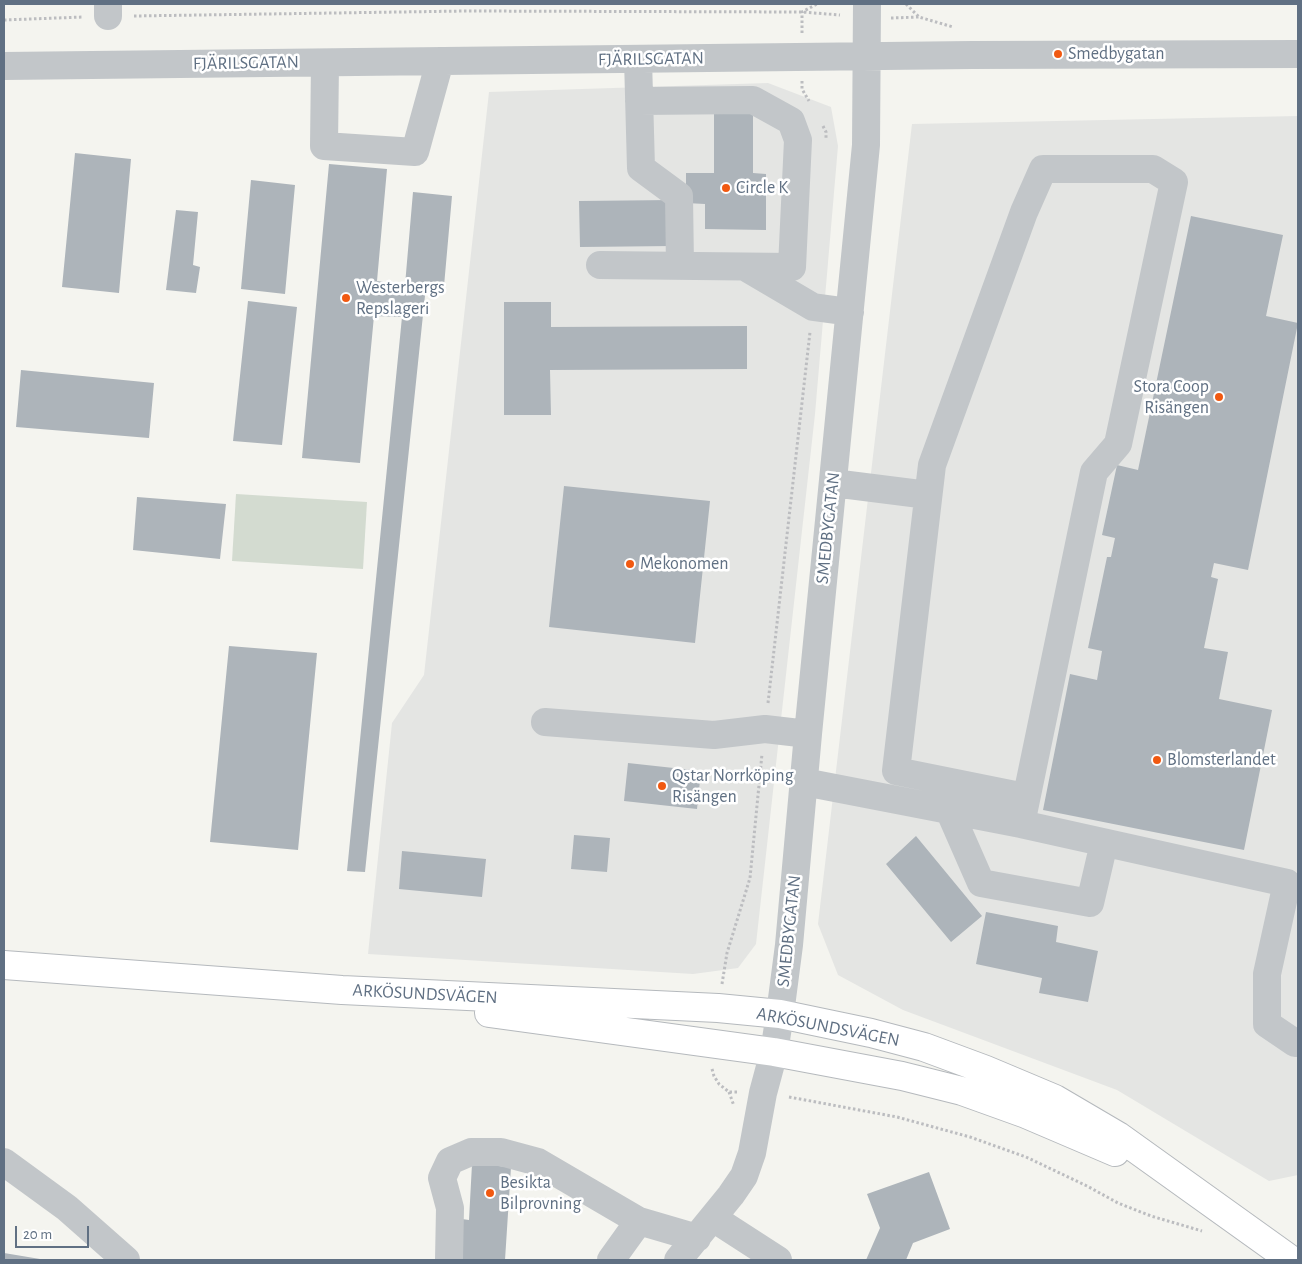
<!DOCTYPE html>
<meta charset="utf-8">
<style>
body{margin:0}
#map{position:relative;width:1302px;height:1264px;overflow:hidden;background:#f4f4ef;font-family:"Alegreya Sans",sans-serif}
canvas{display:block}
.frame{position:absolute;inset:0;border:5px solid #607083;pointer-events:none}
.scale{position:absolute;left:15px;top:1226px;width:74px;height:22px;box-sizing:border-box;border:2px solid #607083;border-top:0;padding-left:6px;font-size:15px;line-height:18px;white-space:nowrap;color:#607083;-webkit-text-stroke:4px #fff;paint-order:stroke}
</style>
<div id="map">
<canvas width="1302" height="1264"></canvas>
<div class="frame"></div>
<div class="scale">20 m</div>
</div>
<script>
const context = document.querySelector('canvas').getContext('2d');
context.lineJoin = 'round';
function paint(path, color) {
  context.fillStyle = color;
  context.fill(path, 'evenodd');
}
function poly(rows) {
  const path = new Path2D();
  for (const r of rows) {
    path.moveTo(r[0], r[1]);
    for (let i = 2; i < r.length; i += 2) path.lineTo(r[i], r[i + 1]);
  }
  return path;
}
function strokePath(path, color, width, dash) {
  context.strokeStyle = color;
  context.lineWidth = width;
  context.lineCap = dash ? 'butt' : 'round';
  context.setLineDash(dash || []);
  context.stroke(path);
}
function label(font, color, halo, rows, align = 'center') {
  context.font = font + ' "Alegreya Sans",sans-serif';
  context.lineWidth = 5;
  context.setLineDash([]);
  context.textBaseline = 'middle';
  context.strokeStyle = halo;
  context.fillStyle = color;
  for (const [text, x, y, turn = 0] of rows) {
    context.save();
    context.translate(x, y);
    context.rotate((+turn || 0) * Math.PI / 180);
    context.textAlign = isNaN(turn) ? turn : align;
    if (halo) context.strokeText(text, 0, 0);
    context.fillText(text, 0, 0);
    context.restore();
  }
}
const built = poly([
 [768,83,831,107,838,146,815,414,756,944,738,968,693,974,368,954,392,723,424,675,489,92],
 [1298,116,1298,1175,1269,1181,1117,1090,903,1010,838,975,818,924,912,124]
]);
const green = poly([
 [236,494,367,502,363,569,232,561]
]);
const building = poly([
 [714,109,753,110,753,173,766,174,766,230,705,229,705,204,686,203,686,173,714,173],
 [75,153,131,159,119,293,62,287],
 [329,164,387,169,377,281,405,285,413,192,452,196,444,286,426,286,365,872,347,871,402,317,374,316,360,463,302,458],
 [251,180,295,185,285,294,241,289],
 [672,200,673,246,580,247,579,201],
 [176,210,198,212,193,265,200,267,196,293,166,290],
 [1191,216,1283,235,1266,316,1298,323,1248,570,1214,563,1211,577,1218,579,1204,648,1228,652,1219,699,1272,710,1244,850,1043,810,1070,674,1097,680,1102,651,1088,648,1107,557,1111,557,1115,538,1102,535,1117,465,1138,470],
 [248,301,297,307,282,445,233,441],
 [504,302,551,302,551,327,747,326,747,369,550,370,551,415,504,415],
 [21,370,154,383,149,438,16,427],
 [564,486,710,501,695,643,549,627],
 [137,497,226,504,220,559,133,550],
 [229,646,317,653,298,850,210,842],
 [628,763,701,771,697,809,624,801],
 [574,835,610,838,607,872,571,869],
 [916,836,982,916,951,942,886,864],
 [402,851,486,859,482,897,399,889],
 [986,912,1058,926,1056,942,1098,951,1088,1002,1039,993,1042,978,976,964],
 [472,1164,511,1167,505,1260,460,1260,462,1219,469,1220],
 [929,1172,950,1229,913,1243,906,1260,866,1260,880,1228,867,1194],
 [4,1253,40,1259,40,1260,4,1260]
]);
const path = poly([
 [906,4,919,17,953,27],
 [134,16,466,11,802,12,840,15],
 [891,18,919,17],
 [4,20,83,17],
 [802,33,802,12,817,4],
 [802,81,802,89,809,101],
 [823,126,826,132,826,139],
 [768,703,810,332],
 [722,984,727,953,750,878,762,754],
 [712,1069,714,1076,719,1084,729,1092,738,1092],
 [729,1092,734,1106],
 [789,1097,897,1117,970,1137,1026,1157,1087,1186,1118,1203,1151,1216,1202,1231]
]);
const minor = poly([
 [108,4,108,16],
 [638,59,641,168,679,196,680,266],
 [325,63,324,146,415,152,440,61],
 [4,66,972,55,1298,54],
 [600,265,792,267,798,140,791,121,753,100,639,101],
 [745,267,813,307,850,312],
 [833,483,928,495],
 [545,722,714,735,765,729,808,734],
 [804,782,1021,824,1287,883,1267,974,1267,1024,1295,1043,1298,1043],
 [949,810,981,883,1090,903,1104,843],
 [1021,824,1094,472,1118,444,1174,182,1153,169,1043,169,1024,212,932,465,896,771,1025,797],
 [4,1162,67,1208,126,1260],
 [713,1218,778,1260],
 [449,1260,450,1208,442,1178,450,1161,471,1152,501,1152,538,1162,639,1221,697,1238],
 [611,1260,639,1221],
 [678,1260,731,1195,744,1176,752,1153,763,1093,774,1052,780,1014,789,945,808,734,866,145,867,4]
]);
const major = poly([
 [4,965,342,990,718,1008,780,1014,871,1033,924,1047,986,1070,1055,1099,1118,1136,1291,1260],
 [489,1013,774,1052,902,1076,962,1091,1026,1114,1115,1152]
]);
const markers = [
 [1058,54,5,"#f15911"],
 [726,188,5,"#f15911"],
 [346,298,5,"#f15911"],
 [1219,397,5,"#f15911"],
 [630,564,5,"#f15911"],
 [1157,760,5,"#f15911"],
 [662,786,5,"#f15911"],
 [490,1193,5,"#f15911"]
];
const poiNames = [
 ["Smedbygatan",1068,54],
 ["Circle K",736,188],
 ["Westerbergs",356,288],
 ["Repslageri",356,309],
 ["Stora Coop",1209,387,"right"],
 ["Risängen",1209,408,"right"],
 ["Mekonomen",640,564],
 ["Blomsterlandet",1167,760],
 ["Qstar Norrköping",672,776],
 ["Risängen",672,797],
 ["Besikta",500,1183],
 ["Bilprovning",500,1204]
];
const streetNames = [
 ["FJÄRILSGATAN",651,59,-1],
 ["FJÄRILSGATAN",246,63,-1],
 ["SMEDBYGATAN",828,528,-84],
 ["SMEDBYGATAN",789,931,-84],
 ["ARKÖSUNDSVÄGEN",425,994,3],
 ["ARKÖSUNDSVÄGEN",828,1027,11]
];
paint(built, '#e4e5e3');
paint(green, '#d3dbd0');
paint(building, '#adb4ba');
strokePath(major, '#b5b9bd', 30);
strokePath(path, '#bcbdc0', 3, [2.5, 2.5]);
strokePath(minor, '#c2c6c9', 28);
strokePath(major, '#fff', 28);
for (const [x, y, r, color] of markers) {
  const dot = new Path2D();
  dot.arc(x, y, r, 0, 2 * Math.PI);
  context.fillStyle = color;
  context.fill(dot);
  strokePath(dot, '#fff', 2);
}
label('18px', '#607083', '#fff', poiNames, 'left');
label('18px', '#607083', '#fff', streetNames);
</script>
